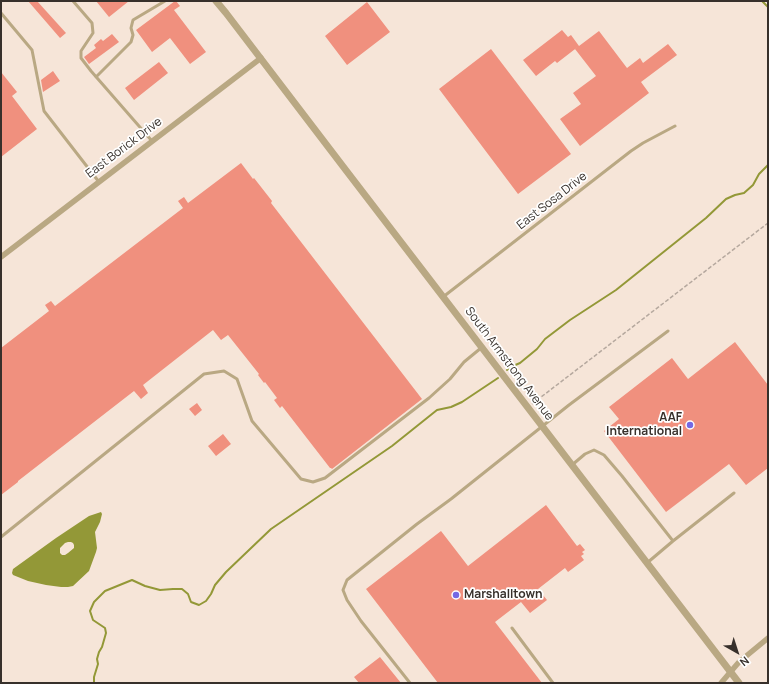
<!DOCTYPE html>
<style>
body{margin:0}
#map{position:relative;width:769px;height:684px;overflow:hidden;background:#f6e5d8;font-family:Manrope,sans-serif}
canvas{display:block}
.frame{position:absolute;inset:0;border:2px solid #37302b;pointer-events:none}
.north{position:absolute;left:717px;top:632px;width:40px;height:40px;-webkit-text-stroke:3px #fff;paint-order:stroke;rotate:141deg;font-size:11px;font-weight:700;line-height:16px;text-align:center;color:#37302b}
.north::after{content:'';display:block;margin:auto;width:14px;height:18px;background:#37302b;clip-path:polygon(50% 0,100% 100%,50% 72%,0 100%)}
</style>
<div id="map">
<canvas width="769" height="684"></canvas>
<div class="frame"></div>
<div class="north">N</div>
</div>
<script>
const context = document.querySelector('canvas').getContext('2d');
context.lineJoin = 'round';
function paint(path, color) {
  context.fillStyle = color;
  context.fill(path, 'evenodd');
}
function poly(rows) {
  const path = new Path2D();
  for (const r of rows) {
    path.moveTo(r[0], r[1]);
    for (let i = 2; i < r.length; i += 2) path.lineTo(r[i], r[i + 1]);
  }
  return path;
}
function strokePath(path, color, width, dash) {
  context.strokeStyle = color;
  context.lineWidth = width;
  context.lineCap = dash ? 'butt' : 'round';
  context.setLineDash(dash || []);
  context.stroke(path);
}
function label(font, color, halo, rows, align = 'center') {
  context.font = font + ' Manrope,sans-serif';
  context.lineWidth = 3.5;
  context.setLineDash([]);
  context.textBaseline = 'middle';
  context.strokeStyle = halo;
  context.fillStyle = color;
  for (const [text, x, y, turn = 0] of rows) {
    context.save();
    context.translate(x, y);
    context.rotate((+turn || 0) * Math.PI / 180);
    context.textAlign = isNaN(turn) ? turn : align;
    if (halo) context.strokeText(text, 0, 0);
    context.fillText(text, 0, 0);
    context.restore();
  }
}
const water = poly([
 [101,512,102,514,100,522,95,532,97,548,96,552,89,571,73,586,68,587,61,587,46,585,28,581,13,575,12,573,13,569,56,538,89,516],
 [68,542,71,542,73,543,74,545,74,548,68,553,65,555,62,555,60,553,60,548,65,543]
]);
const stream = poly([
 [762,1,768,7],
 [507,370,513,366,520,363,537,349,545,339,570,320,616,290,706,218,726,199,735,195,744,193,753,185,759,174,768,165],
 [94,683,94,677,98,664,97,659,99,652,102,647,106,633,105,628,93,620,90,611,94,602,105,591,132,580,145,586,160,590,173,589,182,589,188,594,191,602,199,605,206,601,211,594,215,585,226,572,271,529,392,446,437,410,451,407,462,402,498,378]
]);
const building = poly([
 [28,1,37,1,66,33,60,38],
 [96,1,129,1,109,17],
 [175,1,176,1,180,6,174,10,206,52,190,64,170,38,152,52,136,30],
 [367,2,390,32,347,65,325,36],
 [562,30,568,37,571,35,579,46,557,63,555,61,536,76,523,60],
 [599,31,627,68,640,58,643,63,668,44,677,55,641,82,649,93,580,146,560,119,581,104,573,93,596,76,575,49],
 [112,34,119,42,89,64,84,57,96,48,94,45,101,39,103,41],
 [491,49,571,154,518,194,439,89],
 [159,62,168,73,134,100,125,88],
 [53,71,60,81,43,92,41,80],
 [1,72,17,92,12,96,37,129,1,157],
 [241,163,253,179,254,178,272,201,271,203,422,399,332,469,331,468,330,468,282,406,280,408,274,400,277,398,265,382,264,383,258,375,259,374,228,335,221,340,213,330,143,385,148,393,141,399,134,391,18,481,18,482,1,495,1,348,49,311,45,305,51,301,55,306,183,208,178,201,184,197,188,203],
 [735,342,768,385,768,468,746,485,729,464,666,512,604,431,619,419,609,407,672,358,688,379],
 [197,403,202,410,195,416,189,409],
 [223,434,231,444,216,456,208,446],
 [546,505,577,546,580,544,585,550,582,552,584,554,581,556,584,560,568,572,565,568,538,589,547,600,530,613,521,602,495,622,542,683,438,683,366,589,441,531,468,566],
 [380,657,401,683,359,683,354,677]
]);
const path = poly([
 [532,404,768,223]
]);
const service = poly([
 [73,1,92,23,93,33,81,51,81,58,91,71,152,141],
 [1,13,32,50,44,111,99,182],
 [96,77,131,42,133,35,131,28,133,20,165,1],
 [443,297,631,151,643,143,675,126],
 [572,465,585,454,594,450,604,455,622,476,673,541,647,563],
 [1,537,204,374,224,371,237,379,252,421,301,479,313,482,325,478,429,398,450,379,464,362,481,348],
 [673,541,734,493],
 [512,628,553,683],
 [410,683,361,621,347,600,343,590,347,580,417,524,451,499,569,405,668,331]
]);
const minor = poly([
 [1,257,261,58],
 [721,683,739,662,768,638]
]);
const tertiary = poly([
 [216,1,226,13,345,169,739,683]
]);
const markers = [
 [690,425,4,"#7569e4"],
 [456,595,4,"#7569e4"]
];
const streetNames = [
 ["East Borick Drive",124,148,-37],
 ["East Sosa Drive",552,201,-38],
 ["South Armstrong Avenue",509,364,53]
];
const poiNames = [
 ["AAF",682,418],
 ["International",682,432],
 ["Marshalltown",464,595,"left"]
];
paint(water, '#939837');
strokePath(stream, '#939837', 2);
paint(building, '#f0907e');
strokePath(path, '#b5a89e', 1.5, [4, 2]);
strokePath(service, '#b9a883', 3);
strokePath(minor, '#b9a883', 5.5);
strokePath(tertiary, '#b9a883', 7);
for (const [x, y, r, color] of markers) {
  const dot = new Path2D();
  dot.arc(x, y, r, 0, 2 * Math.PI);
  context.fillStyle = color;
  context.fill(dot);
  strokePath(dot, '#fff', 1.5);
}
label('12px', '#37302b', '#fff', streetNames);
label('bold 12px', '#37302b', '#fff', poiNames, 'right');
</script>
